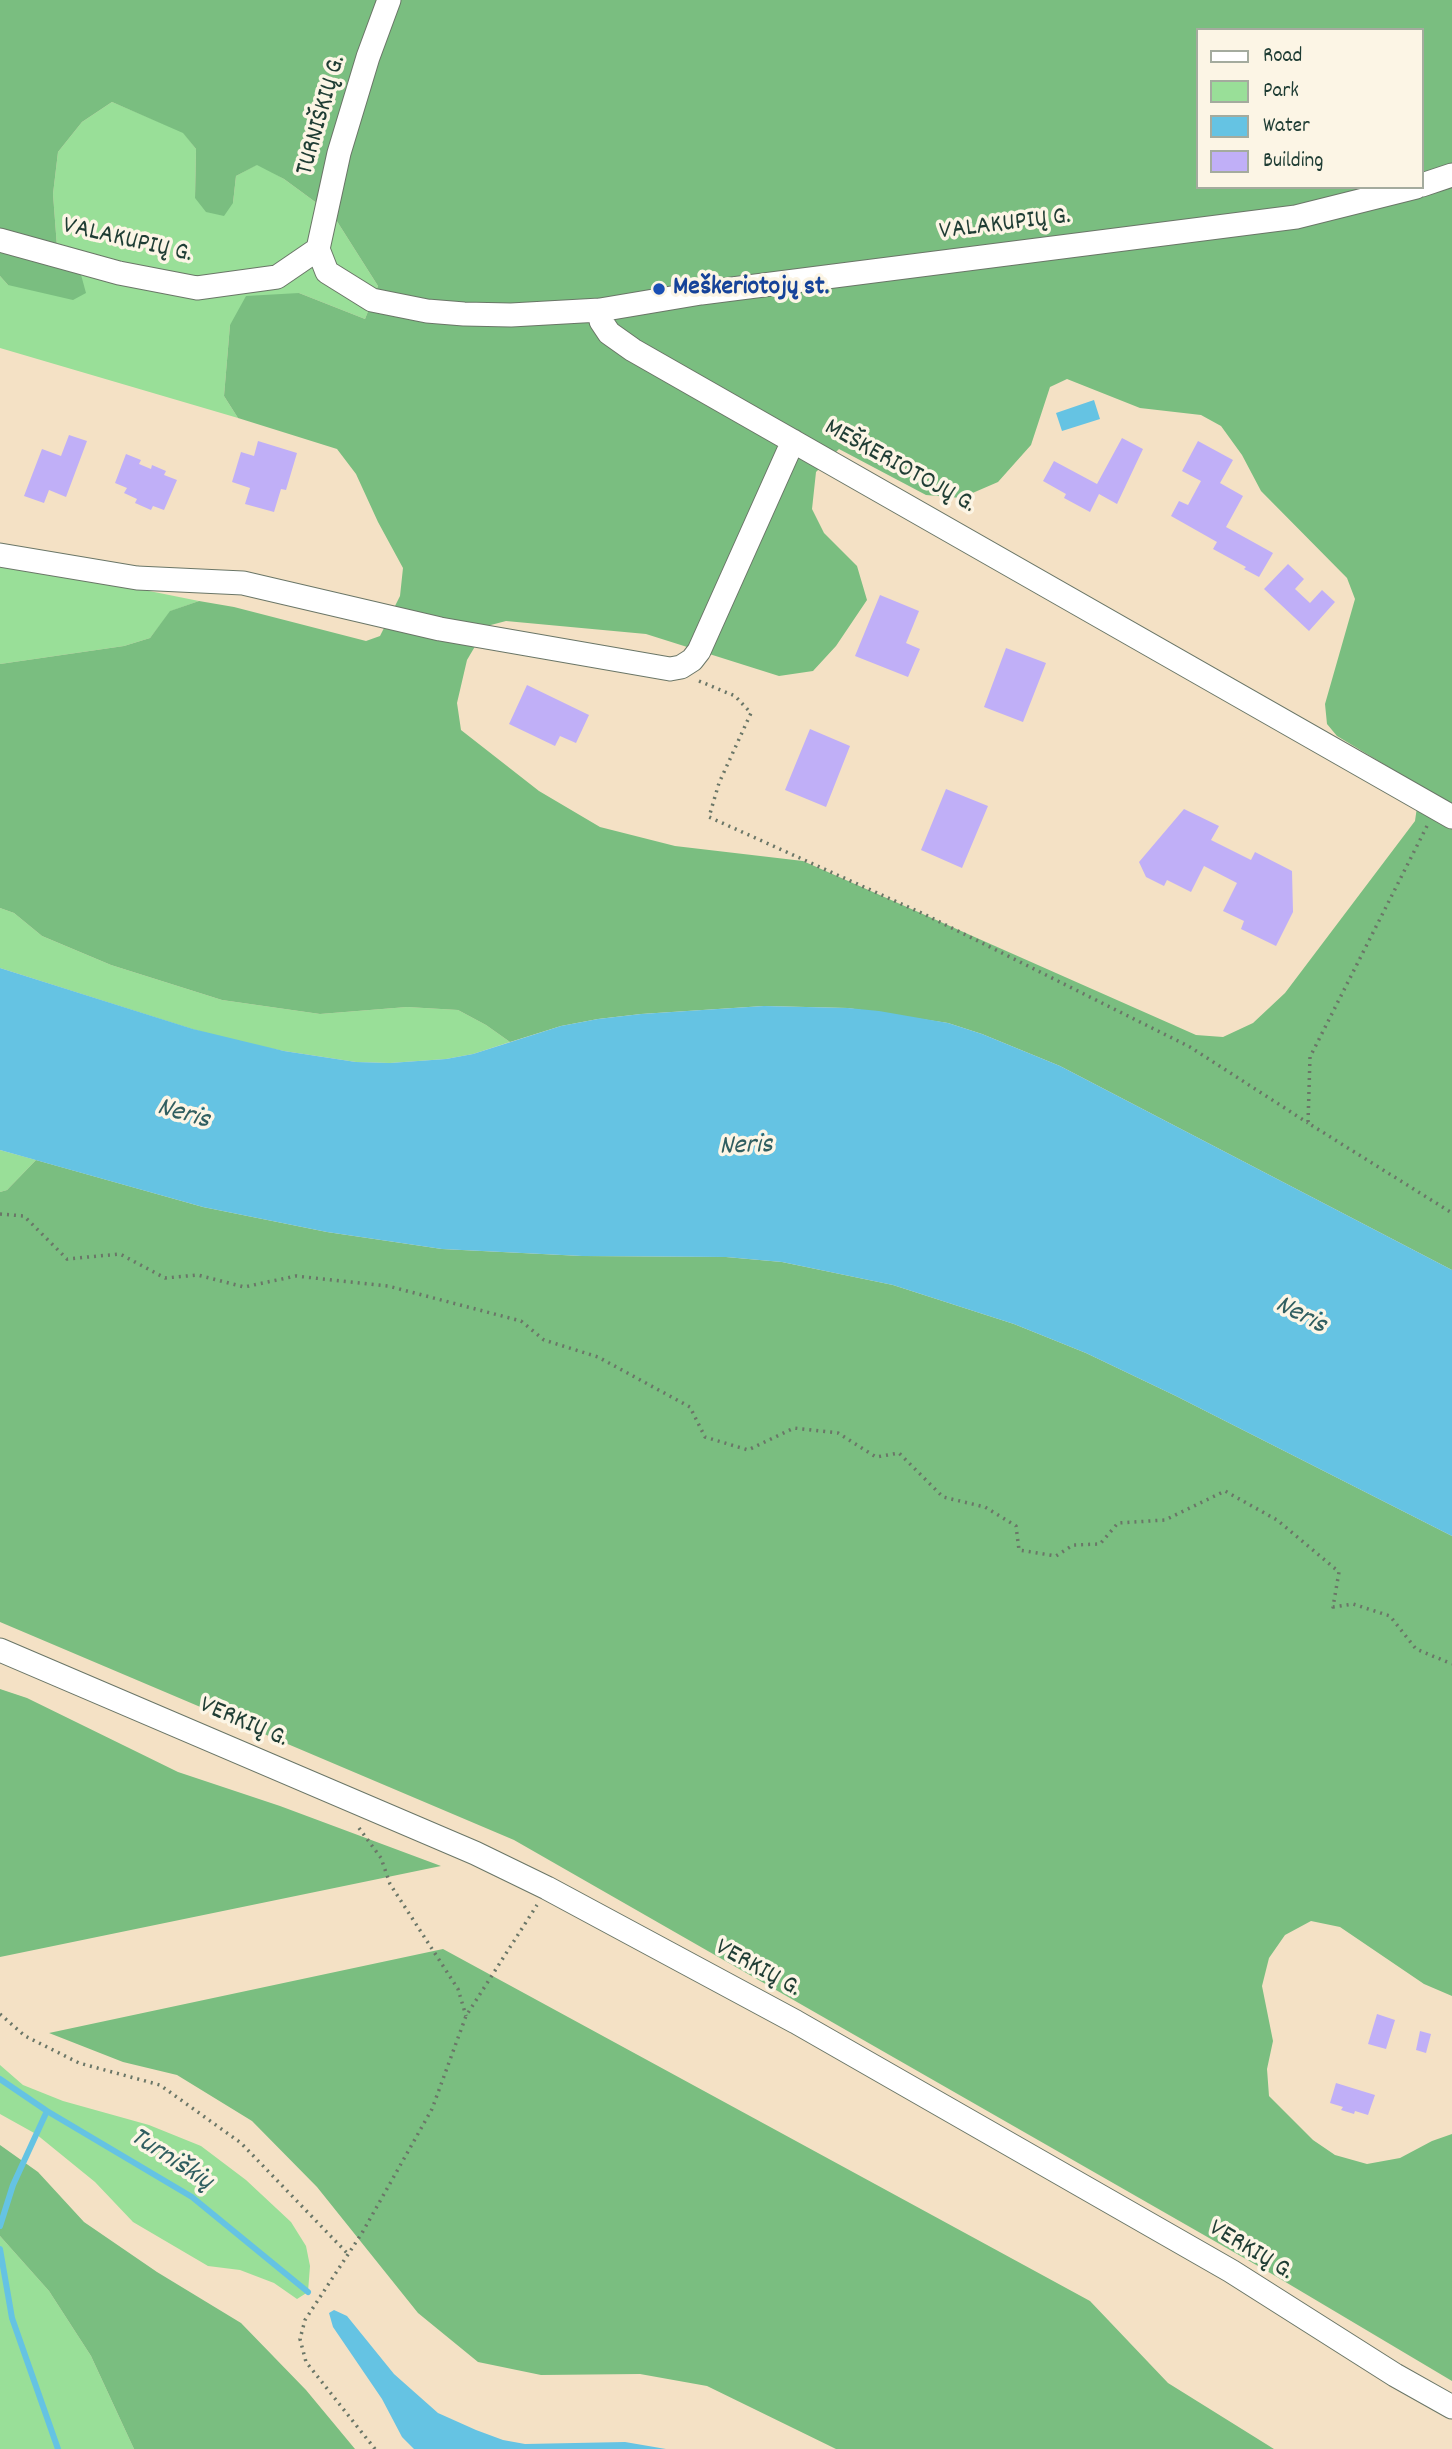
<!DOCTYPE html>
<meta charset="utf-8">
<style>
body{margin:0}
#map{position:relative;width:1452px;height:2449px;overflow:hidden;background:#f4e1c5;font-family:Dekko,sans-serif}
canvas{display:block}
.legend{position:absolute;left:1196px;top:28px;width:228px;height:161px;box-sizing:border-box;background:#fcf5e5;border:2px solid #a4ab9e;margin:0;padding:9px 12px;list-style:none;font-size:21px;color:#1f3d34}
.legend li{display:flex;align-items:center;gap:14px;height:35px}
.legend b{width:35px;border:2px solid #a4ab9e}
</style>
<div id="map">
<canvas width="1452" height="2449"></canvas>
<ul class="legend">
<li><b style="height:9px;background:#fff"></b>Road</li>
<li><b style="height:19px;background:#99df98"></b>Park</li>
<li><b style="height:19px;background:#65c3e3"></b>Water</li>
<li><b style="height:19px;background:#c0aff7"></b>Building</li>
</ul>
</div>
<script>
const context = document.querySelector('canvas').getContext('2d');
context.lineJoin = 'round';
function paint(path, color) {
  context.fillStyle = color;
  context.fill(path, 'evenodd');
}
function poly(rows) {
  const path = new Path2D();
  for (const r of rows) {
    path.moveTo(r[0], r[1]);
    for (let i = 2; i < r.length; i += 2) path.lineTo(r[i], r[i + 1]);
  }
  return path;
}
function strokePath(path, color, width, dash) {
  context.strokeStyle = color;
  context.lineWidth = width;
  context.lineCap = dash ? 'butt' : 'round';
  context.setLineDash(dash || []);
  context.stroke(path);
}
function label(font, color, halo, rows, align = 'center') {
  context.font = font + ' Dekko,sans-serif';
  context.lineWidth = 7;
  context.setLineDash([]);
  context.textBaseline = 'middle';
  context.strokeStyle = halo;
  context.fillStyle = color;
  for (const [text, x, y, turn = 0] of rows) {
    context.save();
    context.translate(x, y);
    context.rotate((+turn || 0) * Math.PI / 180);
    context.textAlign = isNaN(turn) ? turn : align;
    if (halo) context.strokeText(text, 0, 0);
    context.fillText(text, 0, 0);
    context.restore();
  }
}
const green = poly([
 [112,102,183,132,196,149,195,198,233,203,236,176,258,164,284,179,333,215,378,286,365,319,299,293,230,325,224,396,238,418,0,348,0,276,8,285,57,247,53,194,58,152,82,122],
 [0,561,199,601,171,611,150,638,124,646,0,664],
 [0,908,14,913,42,936,111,965,222,1000,320,1014,407,1007,458,1010,486,1025,510,1042,473,1054,446,1059,390,1063,356,1062,284,1051,242,1043,192,1029,0,968],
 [0,1150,36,1160,7,1190,0,1192],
 [0,2065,23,2085,63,2101,149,2125,201,2146,246,2180,291,2222,306,2246,310,2266,308,2292,297,2299,274,2283,240,2270,208,2266,133,2222,95,2182,36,2134,0,2114],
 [0,2236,49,2291,91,2356,134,2449,0,2449]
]);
const forest = poly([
 [0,0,1452,0,1452,1270,1060,1066,982,1034,948,1023,848,1008,764,1006,641,1014,598,1019,561,1026,510,1042,486,1025,458,1010,407,1007,320,1014,222,1000,111,965,42,936,14,913,0,908,0,664,124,646,150,638,170,611,199,601,234,607,366,641,380,636,400,596,403,568,378,522,356,474,337,449,238,418,224,396,230,325,246,296,299,293,365,319,378,286,333,215,284,179,257,165,236,176,233,203,224,216,206,212,195,198,196,149,183,133,112,102,82,122,58,152,53,194,57,247,80,271,86,293,73,300,8,285,0,276],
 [1198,30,1422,30,1422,187,1198,187],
 [1067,379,1140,408,1201,415,1221,426,1242,455,1261,491,1347,578,1355,599,1325,704,1327,724,1337,736,1420,786,1415,821,1285,993,1253,1023,1223,1037,1196,1035,803,861,675,846,600,827,539,791,461,730,457,703,467,660,487,626,506,621,646,634,779,676,813,671,836,646,867,600,857,566,824,533,812,509,816,472,839,449,926,495,961,498,998,482,1031,445,1050,387],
 [36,1160,203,1207,327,1232,442,1249,582,1256,726,1257,782,1262,893,1285,1014,1324,1086,1353,1176,1396,1452,1536,1452,1996,1424,1984,1340,1927,1311,1921,1285,1935,1269,1958,1262,1986,1273,2041,1267,2069,1269,2096,1313,2140,1335,2155,1367,2164,1400,2158,1432,2141,1452,2134,1452,2381,1272,2274,514,1840,0,1622,0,1192,7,1190],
 [0,1689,27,1698,178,1772,280,1806,441,1866,0,1957],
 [443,1949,1090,2301,1168,2383,1274,2449,836,2449,707,2386,640,2374,541,2375,478,2362,418,2313,317,2187,252,2121,177,2075,123,2062,49,2033],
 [0,2145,38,2172,84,2222,157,2272,241,2323,306,2390,355,2449,134,2449,91,2356,49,2291,0,2236]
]);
const water = poly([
 [1094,400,1100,419,1062,431,1056,413],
 [0,968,193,1029,284,1051,356,1062,390,1063,446,1059,473,1054,561,1026,598,1019,641,1014,764,1006,848,1008,879,1011,948,1023,982,1034,1060,1066,1452,1270,1452,1536,1176,1396,1086,1353,1014,1324,893,1285,782,1262,726,1257,582,1256,442,1249,327,1232,203,1207,0,1150],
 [334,2310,347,2316,394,2374,438,2413,476,2430,503,2440,525,2444,625,2442,666,2449,414,2449,402,2437,382,2399,333,2327,329,2313]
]);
const stream = poly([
 [0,2079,47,2111,192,2197,308,2292],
 [0,2226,13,2185,47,2111],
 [0,2249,12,2318,58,2449]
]);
const building = poly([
 [69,435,87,441,66,497,49,490,44,503,24,496,42,449,61,456],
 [1122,438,1143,449,1117,504,1099,494,1090,512,1064,498,1066,494,1043,481,1054,461,1097,484],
 [258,441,297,453,286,490,281,489,274,512,245,504,250,488,232,482,241,452,254,456],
 [1198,441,1233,460,1220,483,1243,496,1226,527,1273,553,1259,577,1244,569,1246,567,1213,549,1217,542,1171,516,1179,501,1188,505,1201,481,1182,471],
 [126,454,141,460,139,464,151,469,152,465,166,471,164,475,177,480,164,510,153,506,151,510,135,503,137,499,124,493,127,488,115,483],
 [1288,564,1304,579,1295,589,1310,603,1322,590,1335,602,1309,631,1264,589],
 [880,595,919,611,906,643,920,649,908,677,855,656],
 [1006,648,1046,663,1023,722,984,707],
 [527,685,589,715,576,743,560,736,555,746,509,724],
 [810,729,850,746,826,807,785,790],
 [946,789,988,806,962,868,921,850],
 [1184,809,1219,826,1211,840,1251,860,1255,852,1292,871,1293,912,1276,946,1241,929,1244,921,1223,911,1237,883,1204,866,1191,892,1167,880,1164,886,1146,877,1139,862],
 [1377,2014,1395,2020,1386,2049,1368,2044],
 [1420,2031,1431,2034,1426,2053,1416,2050],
 [1336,2083,1375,2095,1368,2115,1355,2111,1354,2114,1341,2110,1343,2107,1330,2103]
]);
const path = poly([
 [699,681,735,696,751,713,719,783,709,817,926,915,1190,1047,1308,1123],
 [1427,826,1310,1057,1308,1123,1452,1213],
 [0,1214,24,1216,67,1259,120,1254,165,1278,198,1275,244,1287,296,1276,388,1286,521,1321,544,1340,598,1357,690,1407,705,1437,748,1450,794,1428,838,1433,876,1457,899,1453,943,1497,985,1507,1016,1526,1019,1550,1056,1556,1073,1545,1100,1544,1118,1523,1165,1520,1225,1491,1277,1520,1339,1572,1333,1607,1353,1604,1390,1616,1416,1649,1452,1664],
 [359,1828,381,1858,390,1884,458,1989,466,2016],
 [0,2014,25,2036,79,2063,160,2085,241,2143,347,2253],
 [375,2449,306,2362,300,2339,305,2320,362,2233,432,2109,466,2016,537,1905]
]);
const minor = poly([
 [1422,185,1452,175],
 [0,240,119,273,197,288,277,277,318,249],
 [318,249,327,272,372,300,427,311,464,314,511,315,600,310,701,293,1296,217,1416,187],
 [318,249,339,153,368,57,389,0],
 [600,310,601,321,609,333,633,350,1452,817],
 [0,555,137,578,243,583,440,629,670,669,681,667,692,660,699,651,793,441],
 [0,1650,475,1853,547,1888,796,2022,1231,2271,1395,2375,1452,2407]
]);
const markers = [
 [659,289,7,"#1a4fb4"]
];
const streetNames = [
 ["TURNIŠKIŲ G.",323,116,-74],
 ["VALAKUPIŲ G.",1005,226,-7],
 ["VALAKUPIŲ G.",127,242,13],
 ["MEŠKERIOTOJŲ G.",899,468,29],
 ["VERKIŲ G.",243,1724,23],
 ["VERKIŲ G.",757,1970,29],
 ["VERKIŲ G.",1250,2252,31]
];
const transitNames = [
 ["Meškeriotojų st.",673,289]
];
const waterNames = [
 ["Neris",183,1116,16],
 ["Neris",746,1148,-2],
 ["Neris",1300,1317,27],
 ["Turniškių",170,2161,33]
];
paint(green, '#99df98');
paint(forest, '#7abe80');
paint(water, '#65c3e3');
strokePath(stream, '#65c3e3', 6);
paint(building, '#c0aff7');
strokePath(minor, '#6a7667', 25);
strokePath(path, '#6a7667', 3.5, [2, 5]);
strokePath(minor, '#fff', 23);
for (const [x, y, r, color] of markers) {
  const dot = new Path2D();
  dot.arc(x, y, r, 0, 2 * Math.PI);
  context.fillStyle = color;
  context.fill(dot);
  strokePath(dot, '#fcf5e5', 2.5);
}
label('26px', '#1f3d34', '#fcf5e5', streetNames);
label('bold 26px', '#164399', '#fcf5e5', transitNames, 'left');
label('italic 28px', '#305e60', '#fcf5e5', waterNames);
</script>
